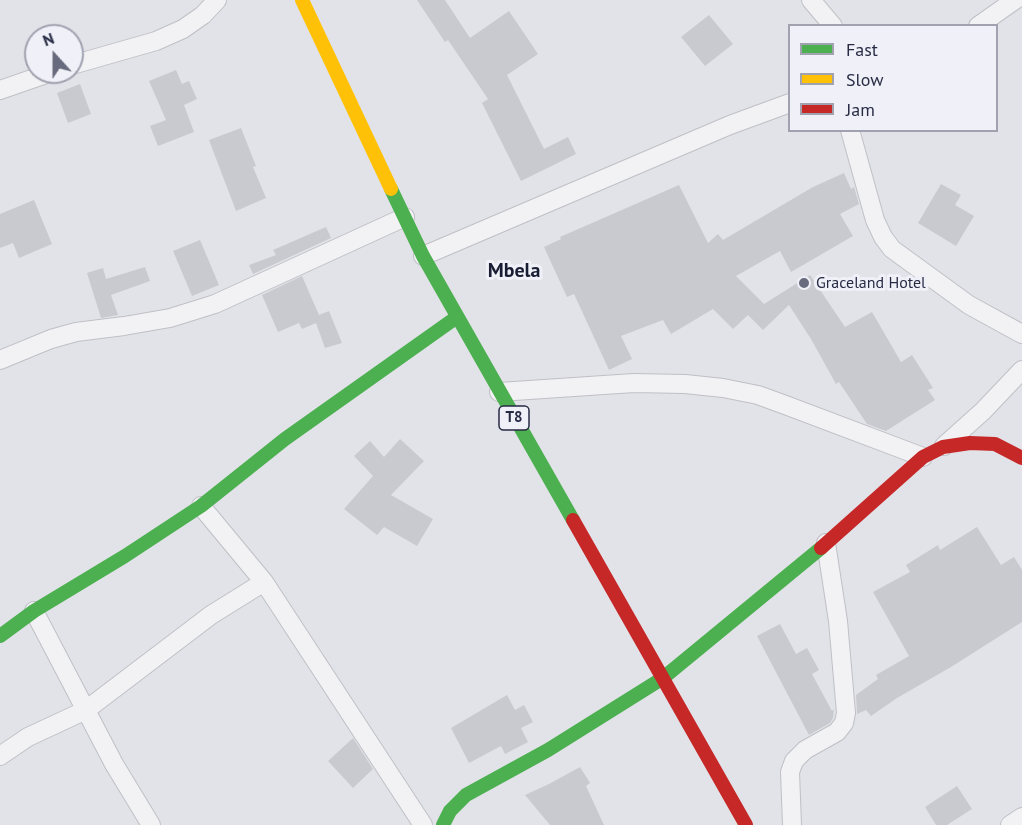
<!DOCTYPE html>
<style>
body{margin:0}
#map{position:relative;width:1022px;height:825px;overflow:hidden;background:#e2e3e8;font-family:"PT Sans",sans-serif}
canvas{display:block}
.legend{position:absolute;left:788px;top:24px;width:210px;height:108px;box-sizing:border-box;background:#f0f1f8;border:2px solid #a0a2b0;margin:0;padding:8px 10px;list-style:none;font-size:18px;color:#272b44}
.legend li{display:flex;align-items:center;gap:12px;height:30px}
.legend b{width:30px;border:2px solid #a0a2b0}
.north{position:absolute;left:24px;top:24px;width:60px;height:60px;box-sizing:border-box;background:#f0f1f8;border:2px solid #a0a2b0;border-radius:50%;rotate:339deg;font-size:16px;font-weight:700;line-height:24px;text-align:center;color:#272b44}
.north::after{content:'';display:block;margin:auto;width:21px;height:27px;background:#686b7d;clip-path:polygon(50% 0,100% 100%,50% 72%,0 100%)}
</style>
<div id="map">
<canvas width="1022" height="825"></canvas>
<ul class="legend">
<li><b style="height:8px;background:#4caf50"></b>Fast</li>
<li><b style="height:8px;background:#ffc107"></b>Slow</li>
<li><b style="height:8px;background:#c62828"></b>Jam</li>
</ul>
<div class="north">N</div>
</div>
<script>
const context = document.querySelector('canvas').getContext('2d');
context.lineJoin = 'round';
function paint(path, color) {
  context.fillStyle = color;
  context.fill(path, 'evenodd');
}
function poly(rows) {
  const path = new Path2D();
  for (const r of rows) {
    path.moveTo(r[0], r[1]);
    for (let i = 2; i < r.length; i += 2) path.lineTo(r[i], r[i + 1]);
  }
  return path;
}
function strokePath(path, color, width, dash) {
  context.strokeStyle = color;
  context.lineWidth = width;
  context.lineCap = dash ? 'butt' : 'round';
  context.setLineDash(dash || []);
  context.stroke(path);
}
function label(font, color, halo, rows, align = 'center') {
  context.font = font + ' "PT Sans",sans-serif';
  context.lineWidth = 6;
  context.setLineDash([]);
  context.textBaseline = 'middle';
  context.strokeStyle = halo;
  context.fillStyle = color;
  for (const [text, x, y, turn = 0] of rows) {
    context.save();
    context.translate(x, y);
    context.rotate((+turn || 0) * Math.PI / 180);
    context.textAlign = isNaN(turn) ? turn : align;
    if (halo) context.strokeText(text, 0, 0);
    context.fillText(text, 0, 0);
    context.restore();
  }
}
const building = poly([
 [417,0,445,0,470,38,509,11,538,54,507,75,544,149,568,137,576,154,521,181,482,103,488,99,448,40,445,42],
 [709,15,733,44,705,66,681,37],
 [176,70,182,84,189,81,197,99,184,105,194,132,158,146,150,126,166,120,149,81],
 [80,84,91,114,68,123,57,93],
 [241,128,256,166,253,167,266,198,236,211,209,140],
 [844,173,851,189,854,187,859,204,840,214,853,236,791,272,780,251,736,276,764,304,810,275,845,327,872,312,901,362,912,355,933,388,928,390,935,400,886,431,867,424,839,382,836,384,811,339,789,305,763,330,748,315,733,329,713,309,671,334,663,320,621,336,632,359,609,370,574,294,567,297,544,247,561,239,560,237,679,185,708,243,718,234,723,240,813,187],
 [941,184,961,195,955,205,974,216,956,246,918,223],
 [34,200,52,244,19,258,13,243,0,248,0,214],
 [326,227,331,238,253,274,249,265,276,255,273,250],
 [200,240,219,285,192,296,173,251],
 [145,267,150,281,111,295,118,315,101,318,87,273,103,268,106,279],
 [302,276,319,315,329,311,342,343,325,348,316,323,302,329,299,323,278,332,262,295],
 [400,439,424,461,391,495,433,519,417,546,384,527,377,535,344,509,373,476,354,456,370,441,384,457],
 [977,527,1001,565,1014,557,1022,570,1022,622,951,667,897,698,871,716,866,710,857,714,856,695,878,679,876,675,909,656,873,592,910,572,906,565,938,545,940,550],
 [780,624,796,654,807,648,819,670,812,674,832,711,834,709,833,718,830,723,809,735,757,636],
 [507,695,515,710,524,705,533,722,521,728,528,742,505,754,501,746,469,763,451,728],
 [353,738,373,769,353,788,328,761],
 [580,767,590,783,586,786,604,825,550,825,525,795,549,784],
 [957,786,972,809,947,825,936,825,925,807]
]);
const street = poly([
 [811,0,833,26],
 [978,26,1015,0],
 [72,65,156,41,183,29,203,15,217,0],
 [0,90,52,72],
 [850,130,875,220,883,237,892,249,969,305,1022,334],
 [423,256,730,125,790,103],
 [0,360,51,339,76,332,124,326,170,318,215,304,405,217],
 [499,392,634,383,685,384,723,388,758,395,788,406,923,457],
 [944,446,983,411,1022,370],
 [201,506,264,582,423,825],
 [34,611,114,764,151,825],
 [0,756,28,737,86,710,211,615,264,582],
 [792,825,790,772,794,761,805,750,837,732,844,723,846,713,838,621,826,543],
 [1010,825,1022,817]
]);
const fast = poly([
 [391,189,423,256,573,520],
 [0,636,34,611,125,556,201,506,285,439,457,317],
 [443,825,450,811,466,795,548,750,663,678,821,548]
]);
const slow = poly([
 [302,0,391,189]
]);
const jam = poly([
 [573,520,746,825],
 [821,548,923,457,943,447,970,443,995,444,1022,458]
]);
const markers = [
 [804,283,6,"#686b7d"]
];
const shields = [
 [514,418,30]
];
const shieldNames = [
 ["T8",514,418]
];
const poiNames = [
 ["Graceland Hotel",816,283]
];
const quarterNames = [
 ["Mbela",514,271]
];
paint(building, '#c9cad0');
strokePath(street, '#bfc0c6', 20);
strokePath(street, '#f2f2f4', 18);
strokePath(fast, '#4caf50', 14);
strokePath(slow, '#ffc107', 14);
strokePath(jam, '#c62828', 14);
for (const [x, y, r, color] of markers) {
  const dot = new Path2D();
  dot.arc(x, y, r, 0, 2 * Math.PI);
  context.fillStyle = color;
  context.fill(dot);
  strokePath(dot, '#f0f1f8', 2);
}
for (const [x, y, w] of shields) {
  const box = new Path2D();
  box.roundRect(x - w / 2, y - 12, w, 24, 4.5);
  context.fillStyle = '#f0f1f8';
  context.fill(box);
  strokePath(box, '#272b44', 1.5);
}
label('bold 15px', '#272b44', null, shieldNames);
label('16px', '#272b44', '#f0f1f8', poiNames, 'left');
label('bold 20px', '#191d34', '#f0f1f8', quarterNames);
</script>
